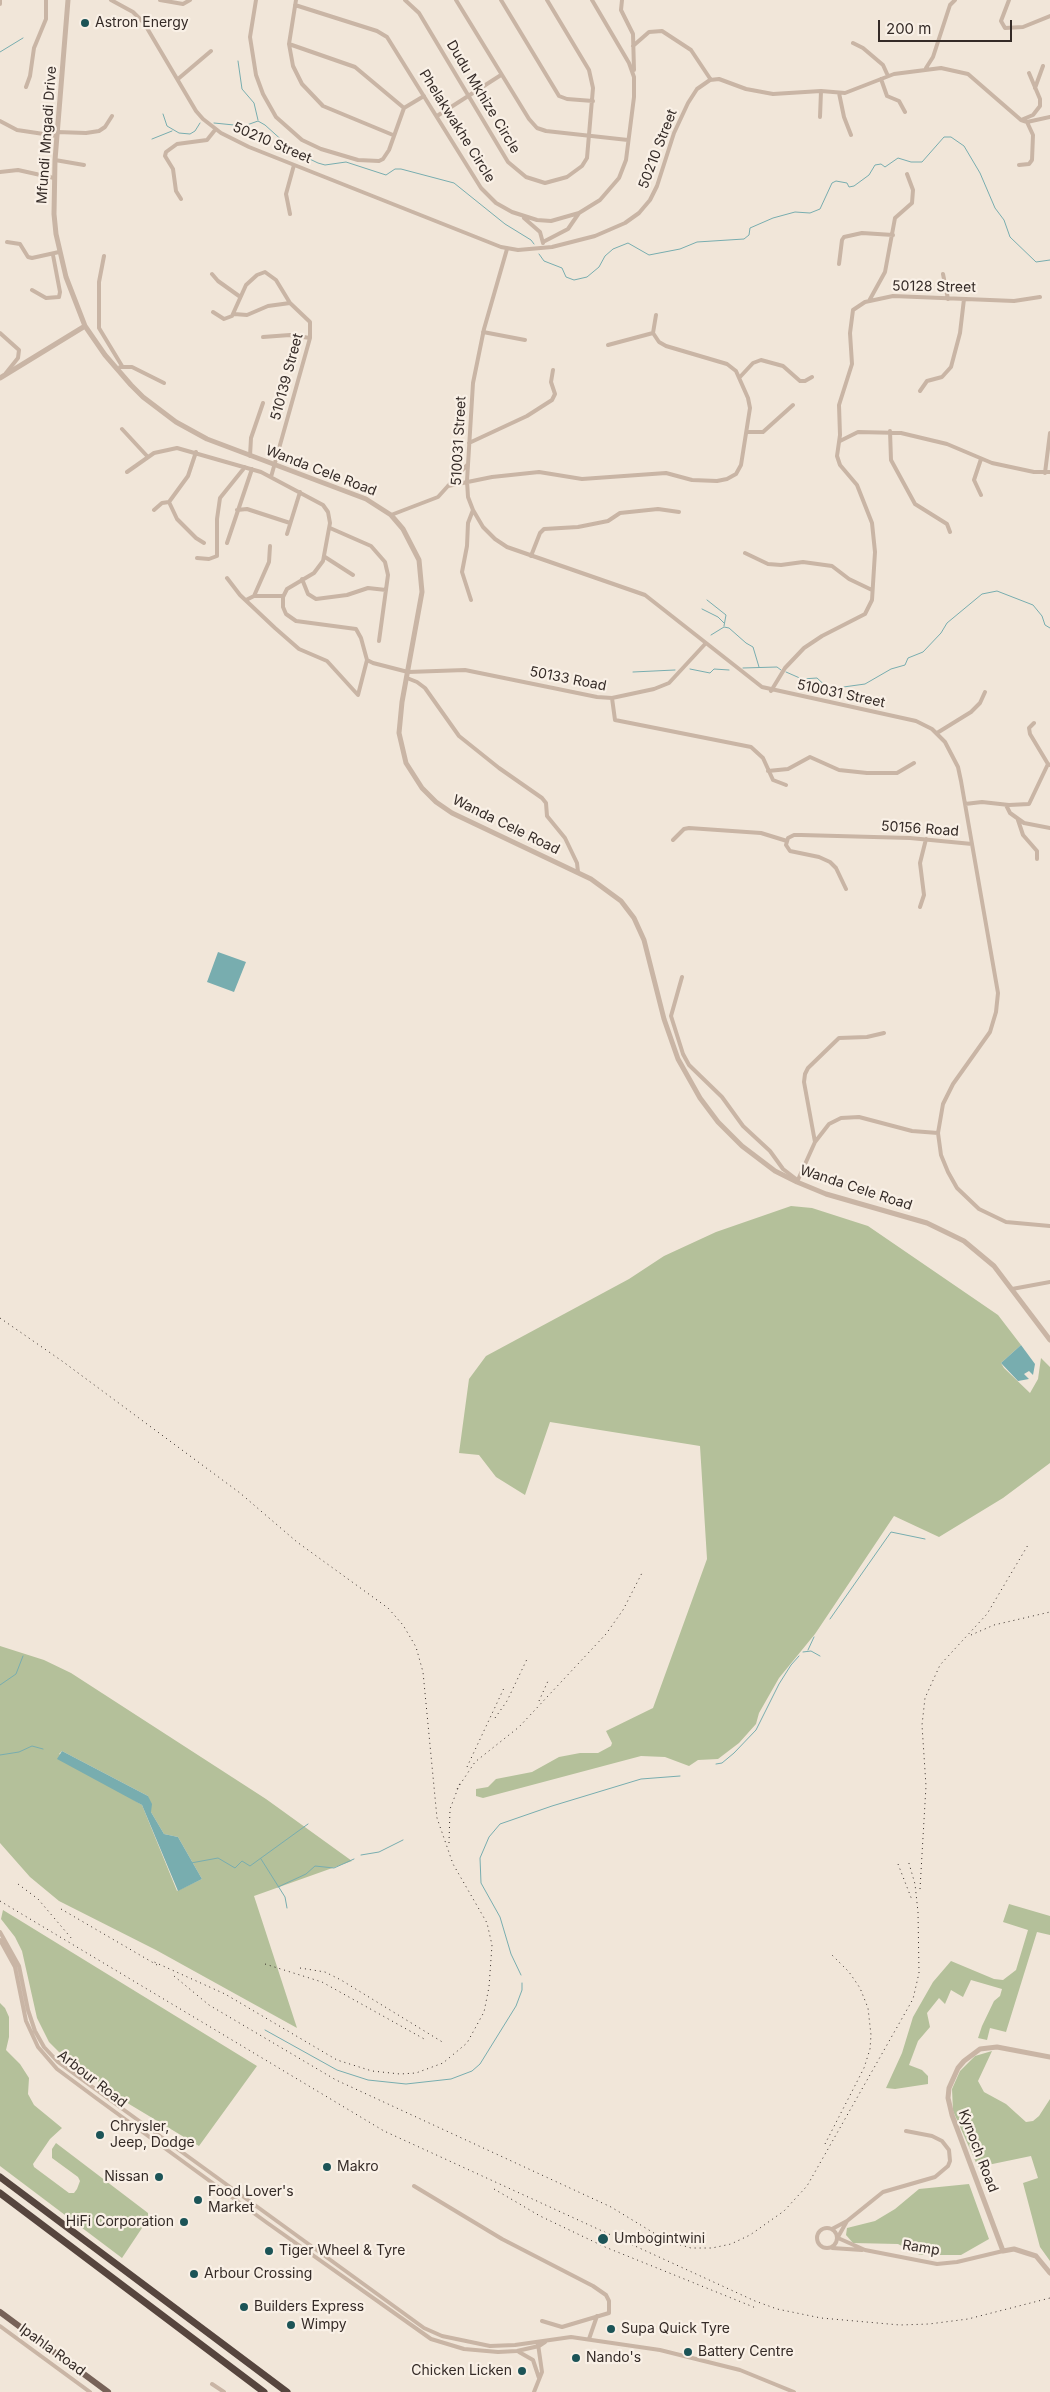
<!DOCTYPE html>
<style>
body{margin:0}
#map{position:relative;width:1050px;height:2392px;overflow:hidden;background:#f1e6d9;font-family:Inter,sans-serif}
canvas{display:block}
.scale{position:absolute;left:878px;top:20px;width:134px;height:22px;box-sizing:border-box;border:2px solid #352b27;border-top:0;padding-left:6px;font-size:15px;line-height:18px;white-space:nowrap;color:#352b27;-webkit-text-stroke:4px #f9f0e6;paint-order:stroke}
</style>
<div id="map">
<canvas width="1050" height="2392"></canvas>
<div class="scale">200 m</div>
</div>
<script>
const context = document.querySelector('canvas').getContext('2d');
context.lineJoin = 'round';
function paint(path, color) {
  context.fillStyle = color;
  context.fill(path, 'evenodd');
}
function poly(rows) {
  const path = new Path2D();
  for (const r of rows) {
    if (r.length === 3) {
      path.moveTo(r[0] + r[2], r[1]);
      path.arc(r[0], r[1], r[2], 0, 2 * Math.PI);
      continue;
    }
    path.moveTo(r[0], r[1]);
    for (let i = 2; i < r.length; i += 2) path.lineTo(r[i], r[i + 1]);
  }
  return path;
}
function strokePath(path, color, width, dash) {
  context.strokeStyle = color;
  context.lineWidth = width;
  context.lineCap = dash ? 'butt' : 'round';
  context.setLineDash(dash || []);
  context.stroke(path);
}
function label(font, color, halo, rows, align = 'center') {
  context.font = font + ' Inter,sans-serif';
  context.lineWidth = 4.5;
  context.setLineDash([]);
  context.textBaseline = 'middle';
  context.strokeStyle = halo;
  context.fillStyle = color;
  for (const [text, x, y, turn = 0] of rows) {
    context.save();
    context.translate(x, y);
    context.rotate((+turn || 0) * Math.PI / 180);
    context.textAlign = isNaN(turn) ? turn : align;
    if (halo) context.strokeText(text, 0, 0);
    context.fillText(text, 0, 0);
    context.restore();
  }
}
const green = poly([
 [791,1206,812,1208,868,1226,998,1315,1021,1345,1001,1363,1004,1368,1030,1393,1038,1379,1041,1358,1050,1367,1050,1463,1003,1498,939,1537,894,1516,815,1634,779,1678,759,1713,756,1724,739,1743,718,1759,698,1760,689,1766,665,1757,641,1756,483,1798,476,1796,476,1789,488,1787,496,1779,532,1772,559,1757,580,1753,598,1753,611,1746,612,1743,606,1731,653,1708,707,1559,700,1446,550,1422,525,1495,496,1477,479,1455,459,1453,469,1379,486,1356,629,1279,664,1256,716,1232],
 [0,1646,44,1660,71,1673,266,1799,352,1861,254,1896,297,2028,156,1950,59,1901,30,1877,0,1843],
 [62,1751,148,1796,151,1812,164,1834,178,1837,202,1879,177,1891,142,1805,59,1754],
 [1009,1904,1050,1916,1050,1935,1037,1932,1006,2032,990,2028,987,2040,978,2038,982,2026,994,2001,1000,1996,1002,1989,971,1980,963,1997,951,1990,945,2004,939,1998,927,2013,930,2027,918,2041,909,2065,922,2070,928,2076,928,2084,895,2089,886,2088,902,2053,913,2017,933,1982,951,1961,994,1979,1003,1980,1016,1970,1028,1930,1003,1922],
 [3,1910,257,2066,199,2146,129,2104,62,2055,49,2042,37,2018,22,1951,15,1937,1,1919],
 [0,2003,5,2008,9,2017,9,2037,6,2050,20,2064,29,2078,28,2094,34,2105,62,2128,50,2139,33,2164,34,2167,69,2193,74,2193,77,2189,80,2181,78,2177,52,2158,52,2149,56,2143,148,2213,148,2219,122,2258,0,2166],
 [992,2051,978,2081,984,2092,1006,2104,1026,2122,1033,2121,1039,2116,1050,2099,1050,2261,1040,2247,1023,2183,1038,2178,1031,2156,978,2167,953,2111,952,2089,960,2071,975,2056],
 [969,2184,989,2239,961,2255,920,2255,898,2244,853,2243,846,2235,847,2228,875,2221,895,2209,919,2189]
]);
const water = poly([
 [218,952,246,962,234,992,207,982],
 [1021,1345,1035,1364,1033,1375,1029,1371,1024,1374,1029,1379,1018,1381,1001,1363],
 [62,1751,148,1796,152,1804,151,1812,164,1834,178,1837,202,1879,178,1891,142,1805,57,1759]
]);
const stream = poly([
 [0,52,23,38],
 [238,61,242,89,254,103,258,120],
 [163,114,167,126,179,133,190,134,195,131,200,123],
 [214,123,244,126,258,121,265,125,295,152,318,163,325,165,346,162,386,175,395,169,401,169,454,183,505,224,531,240,534,244],
 [152,139,172,131],
 [539,254,544,261,562,268,566,277,574,280,587,277,599,267,605,256,613,249,628,243,649,255,680,249,697,242,744,239,749,235,750,228,773,218,795,212,810,213,820,209,832,183,836,181,847,183,849,187,854,186,869,175,875,165,881,164,885,167,898,158,911,162,922,162,944,137,951,137,964,146,980,173,995,208,1004,220,1010,237,1036,262,1050,260],
 [707,600,726,615,724,626],
 [702,609,718,617,724,623],
 [711,635,724,627,729,628,746,643,753,647,759,667],
 [743,668,777,667,781,670],
 [690,669,710,673,714,669,729,670],
 [633,672,675,670],
 [786,672,802,679,817,678,829,689,865,684,891,669,905,665,908,658,923,652,941,633,947,623,982,594,997,591,1033,605,1042,616,1045,625,1050,628],
 [830,1619,891,1532,925,1539],
 [808,1650,814,1637],
 [803,1652,811,1651,820,1656],
 [0,1685,16,1674,23,1656],
 [0,1755,19,1752,32,1746,43,1749],
 [716,1764,722,1763,734,1753,756,1730,779,1684,791,1665,799,1656],
 [361,1855,379,1852,403,1840],
 [261,1859,285,1897,287,1908],
 [191,1863,218,1858,235,1868,242,1861,250,1866,308,1824],
 [278,1887,306,1874,315,1866,334,1868,354,1859],
 [521,1975,511,1954,500,1917,481,1883,480,1858,489,1837,500,1824,552,1806,641,1779,680,1776],
 [265,2030,337,2070,368,2080,406,2084,451,2079,472,2071,480,2064,516,2006,522,1990,522,1983]
]);
const minor = poly([
 [111,0,133,12,144,23,196,111,203,119,221,133,249,147,501,247,518,250,552,247,595,236,625,223,639,213,650,200,657,186,674,133,688,103,697,89,710,80,719,79,746,89,773,94,821,91,845,93,894,74,941,68,968,74,1021,120,1027,122,1050,117],
 [160,0,183,4,190,0],
 [256,0,250,37,256,75,263,94,276,117,302,140,321,149,358,160,379,161,383,159,389,150,404,108,424,96],
 [296,0,289,44,293,66,302,84,323,106,393,135],
 [405,0,419,13,508,162,526,177,545,183,567,177,582,166,587,158,593,88,589,70,547,0],
 [456,0,529,119,537,128,546,131,628,140],
 [501,0,559,96,567,99,593,101],
 [622,0,621,10,633,34,634,70],
 [1009,0,1001,21,1005,28,1023,27,1050,16],
 [0,4,0,0],
 [295,5,377,31,387,37,481,188,496,203,512,212,537,220,551,221,579,213,600,200,619,178,626,160,634,97,634,77,629,63,592,0],
 [853,43,863,48,883,65,888,76],
 [289,44,355,67,404,108],
 [633,46,649,32,662,31,691,50,711,80],
 [926,68,933,57,950,5,955,0],
 [178,79,211,51],
 [881,79,887,96,899,101,905,112],
 [26,87,30,76,34,48,46,19,46,0],
 [1035,88,1043,66],
 [839,93,844,117,851,135],
 [437,116,501,75],
 [820,117,821,91],
 [1021,120,1033,115,1040,106,1040,99,1029,73],
 [0,121,17,130,57,136],
 [57,132,86,133,99,131,105,127,112,116],
 [55,160,84,165],
 [1019,165,1029,164,1032,160,1033,135,1027,122],
 [0,172,18,170,54,178],
 [181,199,176,191,173,169,165,156,166,152,177,144,207,140,215,130],
 [290,214,286,194,294,165],
 [524,218,540,232,543,243],
 [7,242,20,244,28,257,32,258,59,252],
 [543,242,568,229,579,213],
 [507,249,484,329,473,383,467,481,468,497,473,510,483,527,495,539,507,547,645,595,762,687,916,721,932,729,945,742,958,767,961,781,998,993,996,1012,990,1032,953,1084,943,1104,938,1133,941,1155,948,1172,957,1188,979,1209,1006,1222,1050,1226],
 [104,256,99,282,99,328,122,366],
 [839,264,842,240,844,237,862,233,893,235],
 [212,274,218,281,239,296],
 [943,274,948,299],
 [32,290,46,298,59,297,60,292,53,255],
 [869,301,885,272,895,218,912,203,913,190,907,174],
 [213,312,224,319,232,316,246,285,257,275,265,272,276,280,290,303,310,322,310,338,271,477],
 [234,314,247,315,268,306,290,303],
 [483,332,525,340],
 [0,333,19,350,18,358,6,373],
 [653,333,656,315],
 [263,337,290,335,310,338],
 [120,367,132,367,164,383],
 [740,377,753,363,761,360,783,366,800,381,805,381,812,377],
 [920,391,927,381,942,377,951,367,960,333,964,299],
 [122,429,147,456],
 [890,431,891,460,915,504,947,524,950,532],
 [747,432,763,432,793,405],
 [840,441,858,432,901,433,947,444,992,463,1034,472,1050,472],
 [469,443,527,416,552,400,555,394,551,382,553,370],
 [196,452,188,476,169,502,177,519,196,538,204,543],
 [250,456,251,438,263,403],
 [127,472,154,453,177,448,261,472,323,505,328,512,330,523,323,561,314,573,287,589,283,597,283,607,286,614,296,621,356,629,361,638,367,660,373,663,408,672,465,670,597,697,612,698,654,689,669,683,706,643],
 [1045,473,1050,433],
 [448,486,492,477,539,472,582,479,666,473,692,480,717,481,727,479,736,474,741,465,750,408,748,398,736,371,727,364,666,346,659,342,653,333,608,345],
 [981,495,974,480,981,459],
 [154,510,162,503,169,502],
 [237,510,247,509,290,523],
 [391,515,438,497,467,465],
 [330,528,371,546,385,562,388,575,379,641],
 [287,534,300,492],
 [227,543,252,469],
 [745,553,768,564,781,565,803,562,832,566,849,579,872,590],
 [531,556,540,533,544,529,578,527,608,521,620,513,658,509,679,512],
 [325,557,353,575],
 [197,558,209,559,217,556,217,519,220,498,245,467],
 [227,578,240,595,275,628,299,649,327,661,358,695,367,660],
 [302,579,308,594,316,599,347,595,368,588,386,590],
 [254,596,269,562,270,546],
 [246,600,254,596,283,596],
 [471,600,462,572,467,546,468,523,473,510],
 [407,678,417,682,425,688,459,736,499,768,542,798,546,803,547,816,565,838,577,863,578,872],
 [771,691,785,668,804,648,822,636,865,614,872,600,875,552,872,523,857,485,840,465,837,456,840,435,839,405,852,364,850,333,853,310,865,302,893,296,1014,301,1040,297],
 [612,698,615,720,751,747,763,758,773,780,786,785],
 [1034,723,1029,728,1030,734,1048,764],
 [937,733,971,712,980,703,985,692],
 [768,771,788,769,810,757,839,770,867,773,897,773,914,763],
 [965,804,982,802,1009,805,1029,804,1048,764,1050,765],
 [1006,805,1010,813,1024,823,1050,828],
 [1018,820,1023,835,1037,851,1037,859],
 [673,840,684,829,689,828,761,833,787,841],
 [846,889,836,868,830,862,819,857,790,851,786,845,788,838,794,835,801,835,910,838,972,844],
 [920,907,924,895,920,863,926,839],
 [682,977,671,1016,683,1054,689,1065,722,1097,743,1126,770,1151,783,1169,796,1179],
 [815,1142,804,1082,805,1074,808,1068,839,1038,867,1037,884,1033],
 [797,1182,815,1142,829,1124,841,1118,859,1117,912,1131,938,1133],
 [1012,1289,1050,1282],
 [0,1932,19,1966,28,2010,35,2031,44,2047,58,2062,424,2328,442,2336,490,2346,515,2345,571,2337,660,2350,740,2370,794,2392],
 [0,1940,15,1967,26,2021,38,2047,57,2069,96,2098,266,2222,431,2339,464,2349,498,2352,517,2351,539,2346,545,2342],
 [414,2186,502,2239,593,2286,606,2295,609,2301,609,2313,562,2327,542,2321],
 [827,2238,10],
 [832,2229,847,2221,883,2192,935,2177,948,2166,950,2161,949,2150,942,2141,932,2136,906,2131],
 [838,2237,847,2221],
 [838,2238,865,2250,937,2264,957,2262,1003,2251],
 [832,2248,862,2250],
 [0,2326,90,2392],
 [589,2339,597,2316],
 [519,2352,533,2360,539,2378],
 [212,2384,224,2392],
 [534,2392,542,2372,538,2344]
]);
const tertiary = poly([
 [68,0,55,160,54,214,56,234,66,277,85,326,105,355,131,385,143,397,176,422,207,439,366,499,391,515,403,529,419,560,422,592,402,702,399,733,406,763,422,788,436,802,452,813,591,879,621,901,634,918,644,940,664,1019,678,1059,700,1098,718,1122,742,1146,775,1171,797,1182,826,1194,927,1223,964,1241,994,1266,1050,1340],
 [0,378,85,326],
 [1050,2057,997,2047,980,2049,964,2061,958,2068,949,2088,948,2098,952,2115,1003,2251,1014,2249,1036,2256,1050,2273]
]);
const primary = poly([
 [0,2312,108,2392]
]);
const motorway = poly([
 [0,2177,287,2392],
 [0,2193,264,2392]
]);
const rail = poly([
 [0,1318,62,1361,240,1493,297,1542,388,1608,403,1625,416,1647,423,1672,437,1818,453,1864,487,1923,492,1945,489,1987,484,2012,467,2043,443,2063,416,2073,400,2074,372,2071,337,2060,225,1994,152,1961],
 [971,1635,994,1625,1050,1612],
 [539,1701,548,1681],
 [495,1718,507,1701,528,1657],
 [467,1767,504,1688],
 [457,1789,475,1762,519,1727,606,1634,623,1610,643,1571],
 [449,1843,450,1809,460,1783],
 [898,1864,912,1900],
 [18,1884,38,1899,72,1939],
 [920,1889,926,1786,922,1725,925,1698,940,1665,987,1614,1028,1545],
 [0,1901,384,2131,755,2301,777,2309,821,2318,900,2325,929,2324,968,2319,1050,2298],
 [61,1909,157,1965],
 [265,1964,322,1982,426,2040],
 [300,1968,325,1972,341,1980,444,2043],
 [174,1976,209,2005,336,2080,611,2207,667,2241,691,2248,712,2248,731,2244,750,2235,784,2211,807,2186,913,1999,919,1973,918,1912,915,1884,908,1860],
 [825,2144,864,2068,870,2049,871,2035,868,2008,860,1988,849,1972,830,1953],
 [494,2189,540,2216,605,2247,756,2308]
]);
const markers = [
 [85,23,5,"#1c5457"],
 [100,2135,5,"#1c5457"],
 [327,2167,5,"#1c5457"],
 [159,2177,5,"#1c5457"],
 [198,2200,5,"#1c5457"],
 [184,2222,5,"#1c5457"],
 [603,2239,6,"#1c5457"],
 [269,2251,5,"#1c5457"],
 [194,2274,5,"#1c5457"],
 [244,2307,5,"#1c5457"],
 [291,2325,5,"#1c5457"],
 [611,2329,5,"#1c5457"],
 [688,2352,5,"#1c5457"],
 [576,2358,5,"#1c5457"],
 [522,2371,5,"#1c5457"]
];
const poiNames = [
 ["Astron Energy",95,23],
 ["Chrysler,",110,2127],
 ["Jeep, Dodge",110,2143],
 ["Makro",337,2167],
 ["Nissan",149,2177,"right"],
 ["Food Lover's",208,2192],
 ["Market",208,2208],
 ["HiFi Corporation",174,2222,"right"],
 ["Umbogintwini",614,2239],
 ["Tiger Wheel & Tyre",279,2251],
 ["Arbour Crossing",204,2274],
 ["Builders Express",254,2307],
 ["Wimpy",301,2325],
 ["Supa Quick Tyre",621,2329],
 ["Battery Centre",698,2352],
 ["Nando's",586,2358],
 ["Chicken Licken",512,2371,"right"]
];
const streetNames = [
 ["Dudu Mkhize Circle",483,97,59],
 ["Phelakwakhe Circle",457,126,58],
 ["Mfundi Mngadi Drive",47,135,-86],
 ["50210 Street",272,143,23],
 ["50210 Street",658,149,-69],
 ["50128 Street",934,287,1],
 ["510139 Street",287,377,-75],
 ["510031 Street",459,441,-87],
 ["Wanda Cele Road",321,471,21],
 ["50133 Road",568,679,11],
 ["510031 Street",841,694,12],
 ["Wanda Cele Road",506,825,26],
 ["50156 Road",920,829,4],
 ["Wanda Cele Road",856,1188,18],
 ["Arbour Road",92,2079,38],
 ["Kynoch Road",978,2151,69],
 ["Ramp",921,2248,9],
 ["Ipahla Road",52,2350,36]
];
paint(green, '#b4c09a');
paint(water, '#78adaf');
strokePath(stream, '#78adaf', 1);
strokePath(minor, '#c9b5a5', 4);
strokePath(tertiary, '#c9b5a5', 5);
strokePath(primary, '#776258', 6);
strokePath(motorway, '#56453e', 7);
strokePath(rail, '#352b27', 1, [1, 4]);
for (const [x, y, r, color] of markers) {
  const dot = new Path2D();
  dot.arc(x, y, r, 0, 2 * Math.PI);
  context.fillStyle = color;
  context.fill(dot);
  strokePath(dot, '#f9f0e6', 2);
}
label('14px', '#352b27', '#f9f0e6', poiNames, 'left');
label('14px', '#352b27', '#f9f0e6', streetNames);
</script>
